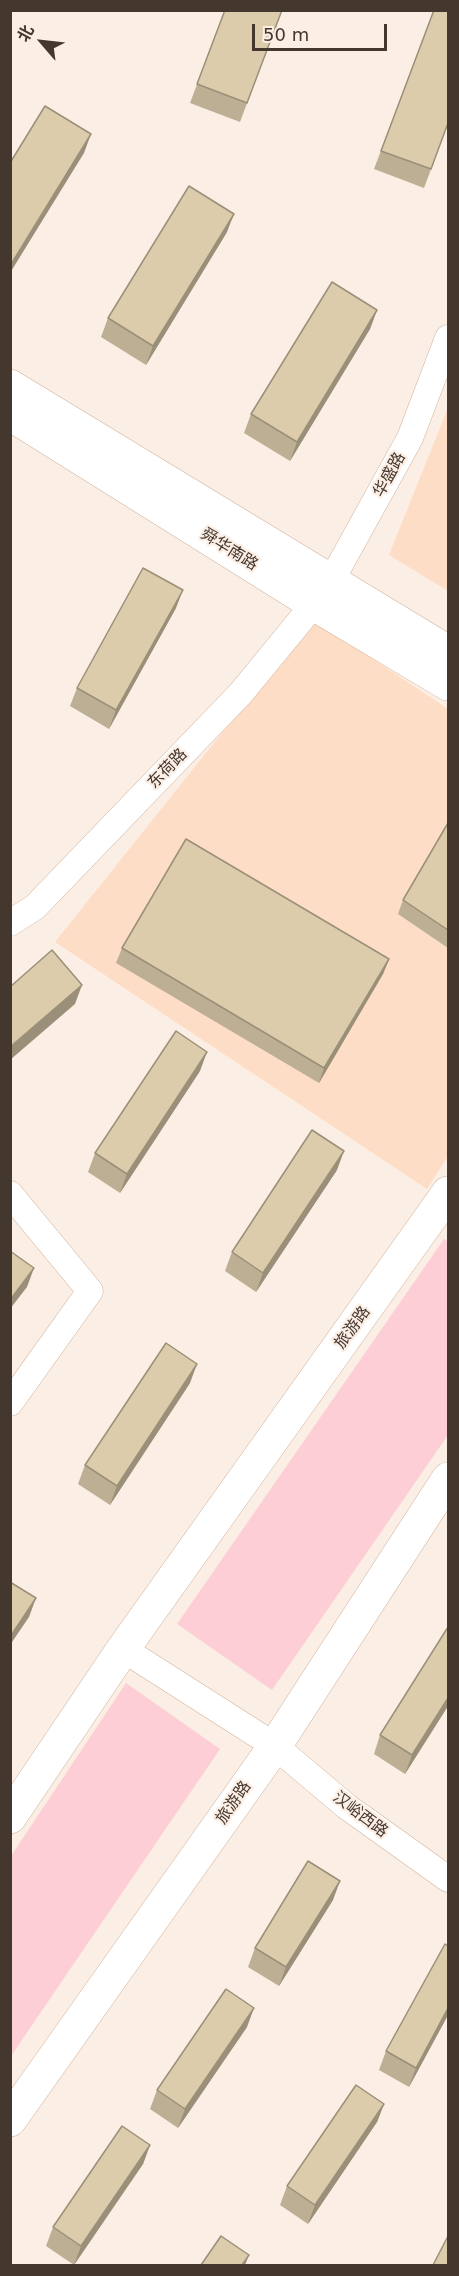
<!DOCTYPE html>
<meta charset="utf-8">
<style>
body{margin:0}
#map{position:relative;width:459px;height:2276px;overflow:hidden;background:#fbeee4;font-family:"DejaVu Sans","Noto Sans SC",sans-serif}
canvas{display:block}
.frame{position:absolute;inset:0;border:12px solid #44372e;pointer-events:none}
.north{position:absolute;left:12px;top:12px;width:60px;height:60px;-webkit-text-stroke:4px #fbeee4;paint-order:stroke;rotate:298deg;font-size:16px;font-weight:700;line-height:24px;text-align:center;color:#44372e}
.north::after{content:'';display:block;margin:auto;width:21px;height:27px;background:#44372e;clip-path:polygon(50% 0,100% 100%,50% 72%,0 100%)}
.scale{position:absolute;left:252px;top:24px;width:135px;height:27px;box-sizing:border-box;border:3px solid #44372e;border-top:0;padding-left:8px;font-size:18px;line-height:21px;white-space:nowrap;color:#44372e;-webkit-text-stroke:4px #fbeee4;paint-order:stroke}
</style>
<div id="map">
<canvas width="459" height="2276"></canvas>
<div class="frame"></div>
<div class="north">北</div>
<div class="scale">50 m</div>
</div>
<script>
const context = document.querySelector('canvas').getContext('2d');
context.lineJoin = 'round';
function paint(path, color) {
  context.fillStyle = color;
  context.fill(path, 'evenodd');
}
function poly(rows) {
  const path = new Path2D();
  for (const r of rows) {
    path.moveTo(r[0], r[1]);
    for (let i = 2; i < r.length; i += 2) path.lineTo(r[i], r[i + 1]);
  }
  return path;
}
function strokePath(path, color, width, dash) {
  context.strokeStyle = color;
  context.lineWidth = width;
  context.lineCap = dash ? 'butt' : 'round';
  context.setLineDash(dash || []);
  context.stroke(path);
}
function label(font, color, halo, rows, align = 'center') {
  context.font = font + ' "DejaVu Sans","Noto Sans SC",sans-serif';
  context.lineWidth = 4.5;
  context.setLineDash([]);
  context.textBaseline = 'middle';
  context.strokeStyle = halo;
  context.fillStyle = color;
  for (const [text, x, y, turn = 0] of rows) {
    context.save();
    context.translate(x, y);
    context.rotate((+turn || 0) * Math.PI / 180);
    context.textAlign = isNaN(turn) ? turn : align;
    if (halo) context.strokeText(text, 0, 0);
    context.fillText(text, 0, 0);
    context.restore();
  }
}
const built = poly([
 [448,408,448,591,389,555],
 [313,619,448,709,448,1156,427,1189,55,942]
]);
const green = poly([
 [444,1239,448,1242,448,1435,272,1690,177,1624],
 [126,1683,220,1749,11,2056,11,1856]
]);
const minor = poly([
 [10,923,35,907,241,693,314,604,331,581,410,438,448,338],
 [10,1194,90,1291,10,1403],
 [123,1649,275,1746,346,1806,448,1879]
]);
const major = poly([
 [10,386,448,652],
 [10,414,314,604,448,684],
 [10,1817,123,1649,448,1193],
 [10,2120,275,1746,448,1479]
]);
const wall = poly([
 [225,10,282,10,240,122,190,103],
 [434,10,448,124,424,188,374,169],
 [227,232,146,365,101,337,108,318],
 [377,310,370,329,290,461,244,433,251,414],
 [176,608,109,729,70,706,77,688],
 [448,823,448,948,398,914,403,900],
 [122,948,389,959,383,974,319,1083,116,963],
 [200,1071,120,1193,88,1172,95,1153],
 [337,1170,256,1292,225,1271,232,1252],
 [190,1383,110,1505,78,1484,85,1465],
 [448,1706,405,1774,374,1754,380,1735],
 [333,1900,279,1986,248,1967,255,1948],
 [448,1946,448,2015,409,2087,379,2070,386,2051],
 [247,2027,178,2128,150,2109,157,2090],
 [384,2104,377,2122,308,2224,280,2205,287,2186],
 [150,2145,143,2164,74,2265,46,2246,53,2227]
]);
const shadedWall = poly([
 [91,134,84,153,10,273,10,266],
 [234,214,227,232,146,365,153,346],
 [377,310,370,329,290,461,297,442],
 [183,590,176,608,109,729,116,710],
 [389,959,383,974,319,1083,324,1068],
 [82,985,75,1004,10,1060,10,1047],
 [207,1052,200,1071,120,1193,127,1174],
 [344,1151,337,1170,256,1292,263,1273],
 [34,1268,27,1287,10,1309,10,1300],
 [197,1364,190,1383,110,1505,117,1486],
 [36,1598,29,1617,10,1645,10,1637],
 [448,1698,448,1706,405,1774,412,1755],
 [340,1881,333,1900,279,1986,286,1967],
 [254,2008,247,2027,178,2128,185,2109],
 [448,2008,448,2015,409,2087,416,2068],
 [384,2104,377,2122,308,2224,315,2205],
 [150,2145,143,2164,74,2265,81,2246],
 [249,2255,245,2265,242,2265]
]);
const building = poly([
 [225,10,282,10,247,103,197,84,225,10],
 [434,10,448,10,448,123,431,169,381,151,434,10],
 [45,106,91,134,10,266,10,163,45,106],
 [189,186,234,214,153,346,108,318,189,186],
 [332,282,377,310,297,442,251,414,332,282],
 [143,568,183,590,116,710,77,688,143,568],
 [448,823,448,930,403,900,448,823],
 [186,839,389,959,324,1068,122,948,186,839],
 [52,950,82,985,10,1047,10,987,52,950],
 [176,1031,207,1052,127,1174,95,1153,176,1031],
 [312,1130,344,1151,263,1273,232,1252,312,1130],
 [10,1251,34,1268,10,1300,10,1251],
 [166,1343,197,1364,117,1486,85,1465,166,1343],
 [10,1582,36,1598,10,1637,10,1582],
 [448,1627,448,1698,412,1755,380,1735,448,1627],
 [308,1861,340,1881,286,1967,255,1948,308,1861],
 [445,1944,448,1946,448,2008,416,2068,386,2051,445,1944],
 [226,1989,254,2008,185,2109,157,2090,226,1989],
 [356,2085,384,2104,315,2205,287,2186,356,2085],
 [122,2126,150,2145,81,2246,53,2227,122,2126],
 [221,2236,249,2255,242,2265,201,2265,221,2236],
 [448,2236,448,2265,433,2265,448,2236]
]);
const streetNames = [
 ["华盛路",390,475,-61],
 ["舜华南路",229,550,32],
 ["东荷路",168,769,-46],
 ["旅游路",353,1328,-54],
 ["旅游路",234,1803,-55],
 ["汉峪西路",360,1815,37]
];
paint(built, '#fdddc6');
paint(green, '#feced6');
strokePath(minor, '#d2b39c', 27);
strokePath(major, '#d2b39c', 34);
strokePath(minor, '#fff', 26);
strokePath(major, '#fff', 33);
paint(wall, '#bdaf93');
paint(shadedWall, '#9a8f78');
paint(building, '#dcccab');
strokePath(building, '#9a8f78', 1.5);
label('16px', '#44372e', '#fbeee4', streetNames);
</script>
